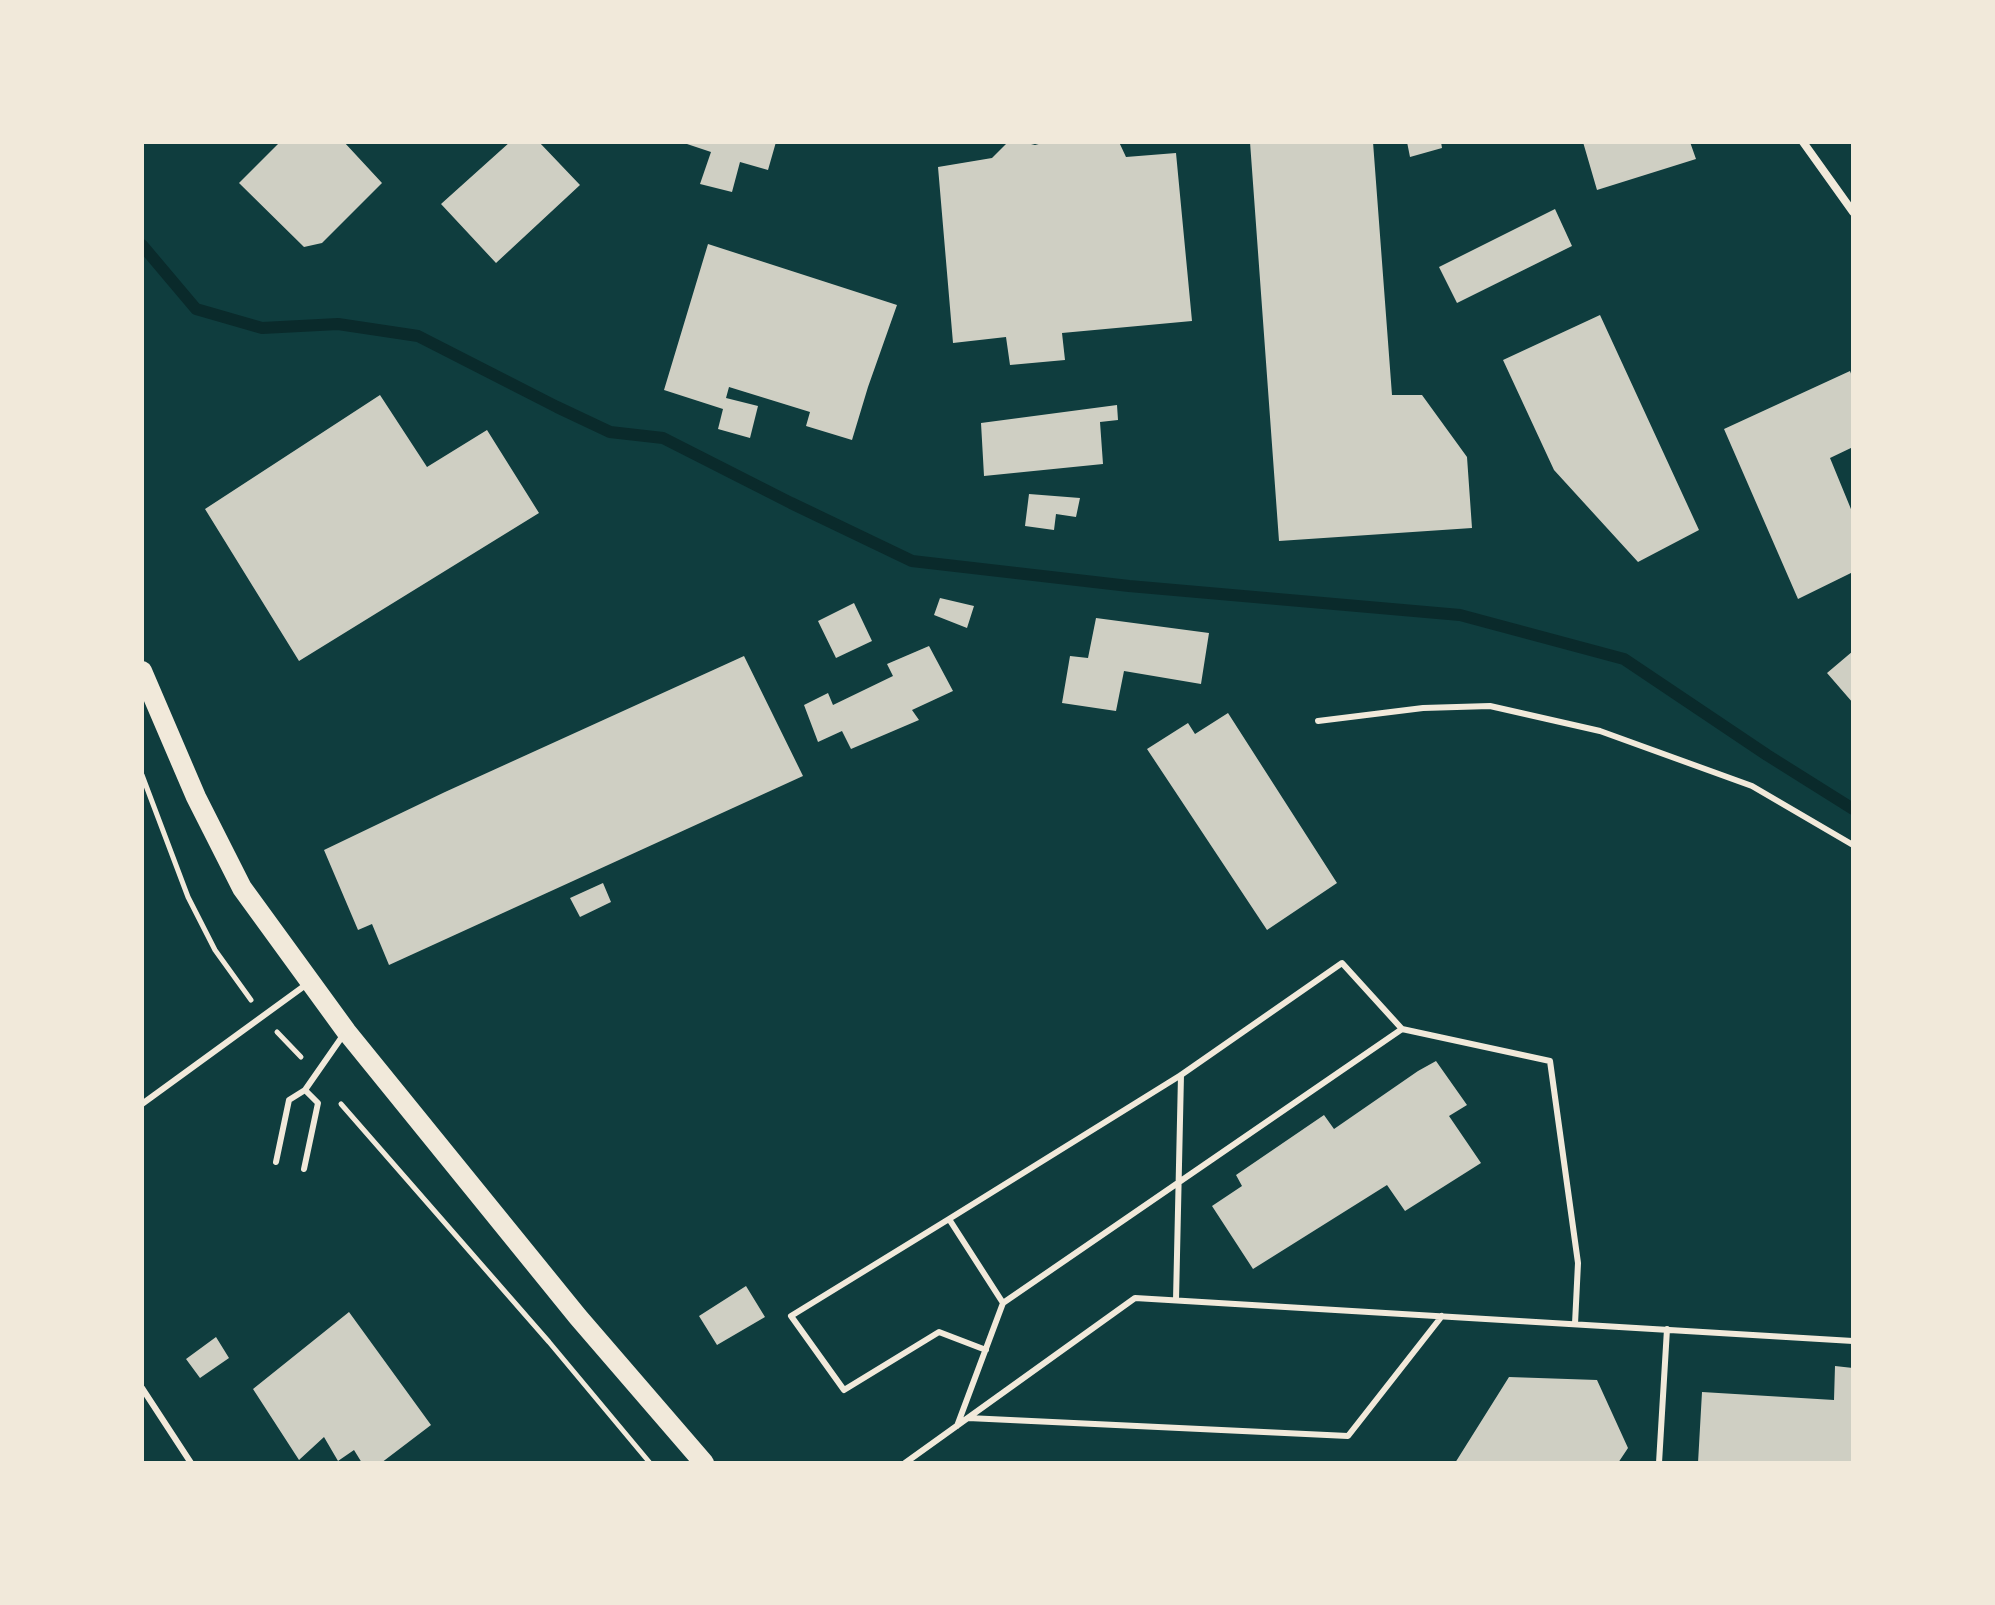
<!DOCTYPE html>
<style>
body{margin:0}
#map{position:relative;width:1995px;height:1605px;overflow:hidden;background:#0f3d3e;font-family:"PT Sans",sans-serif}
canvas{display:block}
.frame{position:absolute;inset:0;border:144px solid #f1e9da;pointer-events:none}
</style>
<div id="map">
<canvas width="1995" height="1605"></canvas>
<div class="frame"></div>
</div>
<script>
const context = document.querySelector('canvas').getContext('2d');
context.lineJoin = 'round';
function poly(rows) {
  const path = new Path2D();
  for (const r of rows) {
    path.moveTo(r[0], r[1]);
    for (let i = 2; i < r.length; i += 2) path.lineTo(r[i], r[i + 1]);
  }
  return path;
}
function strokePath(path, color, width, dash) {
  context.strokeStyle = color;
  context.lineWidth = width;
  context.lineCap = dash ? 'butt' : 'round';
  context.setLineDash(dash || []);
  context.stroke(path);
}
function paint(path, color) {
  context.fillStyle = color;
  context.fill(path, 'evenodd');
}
const stream = poly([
 [142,245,196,309,262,328,338,324,418,336,557,407,610,432,663,438,791,503,912,561,1129,586,1460,615,1624,659,1767,755,1853,809]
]);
const building = poly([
 [280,142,344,142,382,183,322,243,304,247,239,183],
 [510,142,539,142,580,185,496,263,441,204],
 [681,142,776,142,768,170,740,162,732,192,700,184,711,152],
 [1008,142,1023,142,1035,145,1046,142,1119,142,1126,157,1176,153,1192,321,1062,333,1065,360,1010,365,1006,337,953,343,938,167,992,158],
 [1250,142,1373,142,1392,395,1422,395,1467,457,1472,528,1279,541],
 [1407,142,1441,142,1442,148,1410,157],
 [1583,142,1690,142,1696,159,1597,190],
 [1555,209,1572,246,1457,303,1439,267],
 [708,244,897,305,868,387,852,440,806,426,810,412,729,387,726,398,758,406,750,438,718,429,723,409,664,390],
 [1600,315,1699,530,1638,562,1554,470,1503,360],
 [1850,371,1853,379,1853,447,1830,458,1853,514,1853,572,1798,599,1724,429],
 [380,395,427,467,487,430,539,513,299,661,205,509],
 [1117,405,1118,420,1100,422,1103,464,984,476,981,423],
 [1029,494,1080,498,1076,517,1056,514,1054,530,1025,526],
 [940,598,974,606,967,628,934,615],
 [854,603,872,641,836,658,818,621],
 [1096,618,1209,633,1201,684,1124,671,1116,711,1062,703,1070,656,1088,658],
 [929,646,953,691,912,710,919,720,851,749,842,731,818,742,804,705,828,693,833,705,893,676,887,664],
 [1853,651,1853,703,1827,673],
 [744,656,803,776,389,965,372,924,358,930,324,850,445,792],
 [1228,713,1337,883,1267,930,1147,749,1188,723,1195,734],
 [603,883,611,902,580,917,570,898],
 [1436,1061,1467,1105,1449,1116,1481,1163,1405,1211,1387,1185,1253,1269,1212,1206,1242,1186,1236,1175,1324,1115,1334,1129,1418,1071],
 [746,1286,765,1317,717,1345,699,1316],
 [349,1312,431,1425,381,1463,362,1463,354,1450,338,1461,324,1437,299,1460,253,1389],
 [216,1337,229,1358,200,1378,186,1359],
 [1835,1366,1853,1368,1853,1463,1698,1463,1702,1392,1834,1400],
 [1509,1377,1597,1380,1628,1448,1618,1463,1455,1463]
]);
const path = poly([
 [142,775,188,897,215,950,251,1000],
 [277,1032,301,1057],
 [341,1104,549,1342,650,1463]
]);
const service = poly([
 [1318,721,1423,708,1490,706,1600,731,1752,786,1853,845],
 [142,1104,307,984],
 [276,1162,289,1100,305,1090,344,1034],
 [304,1169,318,1103,305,1090],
 [949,1219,791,1316,844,1390,939,1332,986,1350],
 [1176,1300,1181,1075],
 [1003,1303,949,1219,1181,1075,1342,963,1402,1029,1550,1061,1578,1263,1575,1324],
 [142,1388,191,1463],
 [968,1418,1348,1436,1442,1316],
 [957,1426,1003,1303,1402,1029],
 [905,1463,1135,1298,1853,1341],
 [1659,1463,1667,1329]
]);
const minor = poly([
 [1803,142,1853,212]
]);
const primary = poly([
 [142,671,196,797,242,888,346,1031,578,1317,704,1463]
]);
strokePath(stream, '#0a2a2b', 12);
paint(building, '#cfcfc3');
strokePath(path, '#f1e9da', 5);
strokePath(service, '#f1e9da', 6);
strokePath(minor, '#f1e9da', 8);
strokePath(primary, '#f1e9da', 20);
</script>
